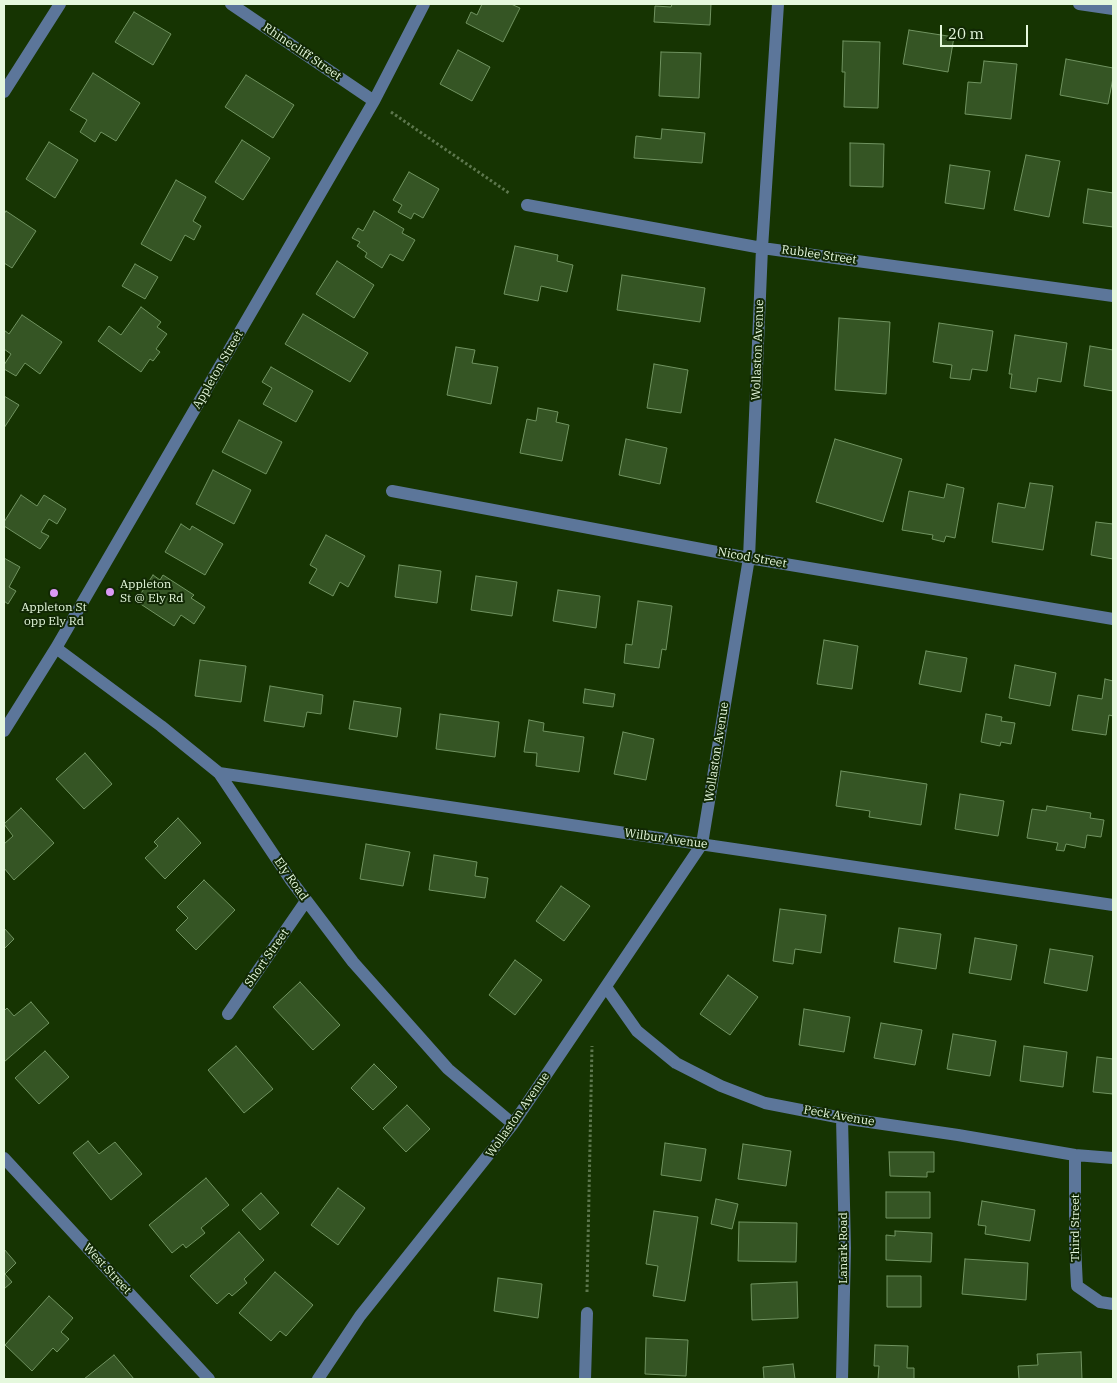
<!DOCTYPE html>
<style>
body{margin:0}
#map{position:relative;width:1117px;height:1383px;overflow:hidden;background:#163402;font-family:"IBM Plex Serif",serif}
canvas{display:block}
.frame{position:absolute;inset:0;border:5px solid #e5f8dd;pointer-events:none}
.scale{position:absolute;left:940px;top:25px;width:88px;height:22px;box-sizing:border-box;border:2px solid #e5f8dd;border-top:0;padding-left:6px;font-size:15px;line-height:18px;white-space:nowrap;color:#e5f8dd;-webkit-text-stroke:4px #112804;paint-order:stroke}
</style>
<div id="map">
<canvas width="1117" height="1383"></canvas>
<div class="frame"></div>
<div class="scale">20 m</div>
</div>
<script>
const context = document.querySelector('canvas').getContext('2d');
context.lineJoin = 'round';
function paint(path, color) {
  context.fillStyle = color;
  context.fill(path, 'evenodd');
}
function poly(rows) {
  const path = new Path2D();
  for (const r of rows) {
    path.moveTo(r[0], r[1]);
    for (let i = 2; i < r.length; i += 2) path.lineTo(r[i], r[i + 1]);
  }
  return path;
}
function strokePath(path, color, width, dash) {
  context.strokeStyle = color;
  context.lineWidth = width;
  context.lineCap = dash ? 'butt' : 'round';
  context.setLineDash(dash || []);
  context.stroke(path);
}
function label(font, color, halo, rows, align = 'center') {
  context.font = font + ' "IBM Plex Serif",serif';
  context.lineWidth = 4;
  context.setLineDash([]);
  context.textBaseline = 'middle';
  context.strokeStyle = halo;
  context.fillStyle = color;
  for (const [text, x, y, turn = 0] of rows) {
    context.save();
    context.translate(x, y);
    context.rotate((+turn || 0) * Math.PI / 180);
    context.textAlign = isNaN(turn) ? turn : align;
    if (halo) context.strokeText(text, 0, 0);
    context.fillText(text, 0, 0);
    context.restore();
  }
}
const building = poly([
 [482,4,511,4,520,8,503,42,466,23,471,12,477,15,482,4],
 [672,4,711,4,710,25,654,22,655,6,671,7,672,4],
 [134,12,171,34,153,65,115,42,134,12],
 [909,30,954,37,948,72,903,64,909,30],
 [843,41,880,42,878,108,844,107,845,72,842,72,843,41],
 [458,50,490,67,472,101,440,84,458,50],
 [661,52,701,53,699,98,659,96,661,52],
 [1066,59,1113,68,1113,78,1108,104,1060,95,1066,59],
 [984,61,1017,64,1011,119,965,114,968,82,981,83,984,61],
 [93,73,140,103,116,141,101,132,95,142,80,132,87,120,70,110,93,73],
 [246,75,294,105,273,138,225,107,246,75],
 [662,129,705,133,702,163,634,158,636,136,661,139,662,129],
 [242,140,270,158,243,200,215,182,242,140],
 [49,142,78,160,55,198,26,179,49,142],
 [850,143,884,144,883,187,850,186,850,143],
 [1026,155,1060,161,1049,217,1014,210,1026,155],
 [950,165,990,171,984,209,945,203,950,165],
 [409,172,439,189,423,218,414,213,411,219,398,212,402,205,393,200,409,172],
 [176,180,206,197,193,221,201,226,194,240,185,235,171,261,141,244,176,180],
 [1088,189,1113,193,1113,227,1083,223,1088,189],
 [6,211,36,231,12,268,4,263,4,214,6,211],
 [374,211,404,229,402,233,415,240,403,261,390,254,382,268,365,257,367,253,357,246,360,242,352,238,358,228,363,231,374,211],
 [515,246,558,255,557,261,573,265,567,292,541,286,538,301,504,294,515,246],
 [337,261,374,285,354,318,316,294,337,261],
 [135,264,158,277,145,299,122,286,135,264],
 [622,275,705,288,700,322,617,310,622,275],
 [141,307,161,322,157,327,167,334,156,349,160,352,153,361,150,359,141,372,98,341,109,326,121,335,141,307],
 [303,314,368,353,350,382,285,344,303,314],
 [22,315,62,342,40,374,25,363,16,376,4,369,4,365,11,354,4,349,4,330,9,334,22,315],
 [839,318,890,322,886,394,835,390,839,318],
 [939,323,993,331,987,371,972,369,970,380,950,378,952,365,933,362,939,323],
 [1015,335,1067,343,1061,382,1038,378,1036,392,1010,388,1012,374,1009,374,1015,335],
 [1090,346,1113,350,1113,391,1084,386,1090,346],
 [456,347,475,350,472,363,498,367,491,404,447,395,456,347],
 [654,364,688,370,681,413,647,408,654,364],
 [271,367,313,391,296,422,263,404,272,388,262,382,271,367],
 [4,396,19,405,4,428,4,396],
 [538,408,558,412,556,422,569,425,562,461,520,453,527,419,536,421,538,408],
 [239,420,282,442,266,474,222,452,239,420],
 [626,439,667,448,660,484,619,475,626,439],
 [835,439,902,459,883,522,816,502,835,439],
 [213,470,251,490,234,524,196,504,213,470],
 [1030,483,1053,486,1043,550,992,542,998,503,1025,508,1030,483],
 [947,484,964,488,955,538,946,536,944,542,932,539,933,535,902,530,909,491,944,498,947,484],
 [21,495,37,506,44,495,66,509,57,524,49,519,41,532,49,536,40,549,4,526,4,522,21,495],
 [1096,522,1113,524,1113,559,1091,555,1096,522],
 [181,524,190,530,192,526,223,544,205,575,165,552,181,524],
 [326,535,365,556,348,587,340,582,333,596,309,583,317,569,310,565,326,535],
 [4,558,20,567,9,587,16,591,8,604,4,601,4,558],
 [399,565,441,571,437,603,395,597,399,565],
 [153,575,160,580,163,575,194,595,191,598,205,607,194,624,181,615,174,626,136,601,153,575],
 [476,576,517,582,512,616,471,610,476,576],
 [558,590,600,596,596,628,553,621,558,590],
 [638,601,672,606,666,650,662,649,659,668,624,663,626,644,632,645,638,601],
 [824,640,858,646,852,689,817,684,824,640],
 [926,651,967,658,961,692,919,684,926,651],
 [200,660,246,666,241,702,195,696,200,660],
 [1015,665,1056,673,1050,706,1009,698,1015,665],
 [1105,679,1113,681,1113,716,1109,715,1106,735,1072,730,1078,695,1102,699,1105,679],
 [270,686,323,695,321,714,307,712,304,727,264,721,270,686],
 [585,689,615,694,613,707,583,703,585,689],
 [354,701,401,708,397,737,349,729,354,701],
 [440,714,499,722,495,757,436,749,440,714],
 [986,714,1002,717,1001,721,1015,723,1011,744,1001,742,1000,746,981,742,986,714],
 [529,720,544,723,543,731,584,737,579,772,536,766,537,753,524,752,529,720],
 [623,732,654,739,646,780,614,774,623,732],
 [85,753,112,784,84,809,56,779,85,753],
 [841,771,927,784,921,825,869,817,870,811,836,806,841,771],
 [960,794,1004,801,998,836,955,829,960,794],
 [1047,806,1091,813,1090,818,1104,820,1101,837,1087,835,1085,848,1066,844,1064,851,1056,850,1058,843,1027,838,1032,809,1046,811,1047,806],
 [21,808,54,843,14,880,4,868,4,844,13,836,4,824,21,808],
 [178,818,201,843,165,879,145,858,158,846,154,842,178,818],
 [366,844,410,852,403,886,360,879,366,844],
 [434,855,477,862,475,876,488,878,485,898,429,890,434,855],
 [204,880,235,910,196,950,176,930,188,918,177,907,204,880],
 [561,886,590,906,564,941,536,921,561,886],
 [780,909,826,915,821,953,795,949,793,964,773,961,780,909],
 [4,928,14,939,4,949,4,928],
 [899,928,941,934,936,969,894,962,899,928],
 [975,938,1017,945,1011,980,969,973,975,938],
 [1050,949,1093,956,1087,991,1044,983,1050,949],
 [515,960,542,980,515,1015,489,995,515,960],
 [728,975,758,997,730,1035,700,1014,728,975],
 [300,982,340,1025,313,1050,273,1007,300,982],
 [31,1002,49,1023,4,1062,4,1011,7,1008,14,1016,31,1002],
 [804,1009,850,1017,844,1052,799,1045,804,1009],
 [881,1023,922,1030,915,1065,874,1058,881,1023],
 [953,1034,996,1041,990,1076,947,1069,953,1034],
 [236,1046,273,1089,244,1113,208,1070,236,1046],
 [1024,1046,1067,1052,1063,1087,1020,1081,1024,1046],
 [45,1051,69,1077,39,1104,15,1078,45,1051],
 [1097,1057,1113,1059,1113,1094,1093,1092,1097,1057],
 [374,1064,397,1087,373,1110,351,1088,374,1064],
 [407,1105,430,1129,406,1152,383,1128,407,1105],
 [88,1141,99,1154,115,1142,142,1174,111,1200,73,1153,88,1141],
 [665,1143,706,1149,701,1181,661,1175,665,1143],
 [743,1144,791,1151,786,1186,738,1179,743,1144],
 [889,1152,934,1152,934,1172,927,1172,927,1177,890,1176,889,1152],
 [206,1178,229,1205,201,1228,205,1233,186,1248,183,1244,172,1253,149,1225,206,1178],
 [338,1188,365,1208,338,1245,311,1225,338,1188],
 [886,1192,930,1192,930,1218,886,1218,886,1192],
 [261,1193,279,1213,260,1230,242,1210,261,1193],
 [716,1199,738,1204,732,1229,711,1224,716,1199],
 [982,1201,1035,1210,1030,1241,985,1234,986,1226,978,1225,982,1201],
 [654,1211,698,1217,685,1301,653,1296,658,1266,646,1264,654,1211],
 [739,1222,797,1223,796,1262,738,1261,739,1222],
 [895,1231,932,1233,931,1262,886,1260,886,1235,895,1236,895,1231],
 [239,1232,264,1260,244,1279,247,1283,232,1296,229,1293,217,1304,190,1276,239,1232],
 [4,1249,16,1263,5,1274,12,1282,4,1289,4,1249],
 [965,1259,1028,1263,1026,1300,962,1294,965,1259],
 [275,1272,313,1305,286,1336,280,1331,271,1341,239,1313,275,1272],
 [887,1276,921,1276,921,1307,887,1307,887,1276],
 [498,1278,542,1284,538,1318,494,1311,498,1278],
 [797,1282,798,1318,752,1320,751,1284,797,1282],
 [49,1296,73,1318,61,1332,69,1339,57,1352,53,1348,32,1371,5,1345,49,1296],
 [646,1338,688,1340,686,1376,645,1374,646,1338],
 [875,1345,908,1346,907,1368,914,1368,914,1379,878,1379,879,1366,874,1366,875,1345],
 [1081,1352,1082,1379,1019,1379,1018,1366,1038,1365,1037,1354,1081,1352],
 [114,1355,134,1379,84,1379,114,1355],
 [793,1364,795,1379,764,1379,763,1367,793,1364]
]);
const path = poly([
 [391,112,509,193],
 [587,1292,592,1046]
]);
const minor = poly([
 [231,4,374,101],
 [1079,4,1113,9],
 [4,92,60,4],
 [527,205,762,248,1113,296],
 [392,491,749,558,1113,619],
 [56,648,161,726,219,773,290,879,353,962,448,1069,513,1124],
 [4,731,56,648,374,101,424,4],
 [219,773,1113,905],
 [606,987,637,1031,676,1063,721,1086,765,1103,842,1118,958,1135,1075,1155,1113,1158],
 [228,1014,306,901],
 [842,1118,845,1248,842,1379],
 [1075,1155,1075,1246,1077,1286,1100,1302,1113,1304],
 [4,1158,209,1379],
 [318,1379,360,1316,513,1124,702,844,749,558,762,248,778,4],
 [585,1379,587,1313]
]);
const markers = [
 [110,592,5,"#db99f5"],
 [54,593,5,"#db99f5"]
];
const streetNames = [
 ["Rhinecliff Street",302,52,34],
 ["Rublee Street",819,255,8],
 ["Wollaston Avenue",758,350,-88],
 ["Appleton Street",218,370,-60],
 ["Nicod Street",752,558,10],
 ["Wollaston Avenue",717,752,-81],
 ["Wilbur Avenue",666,839,8],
 ["Ely Road",291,879,55],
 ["Short Street",267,958,-55],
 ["Wollaston Avenue",518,1115,-55],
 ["Peck Avenue",839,1116,10],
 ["Third Street",1076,1228,-90],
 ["Lanark Road",844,1248,-90],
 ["West Street",107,1269,47]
];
const poiNames = [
 ["Appleton",120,585],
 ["St @ Ely Rd",120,599],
 ["Appleton St",54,608,"center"],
 ["opp Ely Rd",54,622,"center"]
];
paint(building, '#355524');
strokePath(building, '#709360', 1);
strokePath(path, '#5d774d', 3, [2.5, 2.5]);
strokePath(minor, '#5c769a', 12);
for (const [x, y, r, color] of markers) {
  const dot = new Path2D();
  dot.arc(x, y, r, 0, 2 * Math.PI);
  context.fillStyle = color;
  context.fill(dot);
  strokePath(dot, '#112804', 2);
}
label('12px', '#e5f8dd', '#112804', streetNames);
label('12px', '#e5f8dd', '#112804', poiNames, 'left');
</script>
